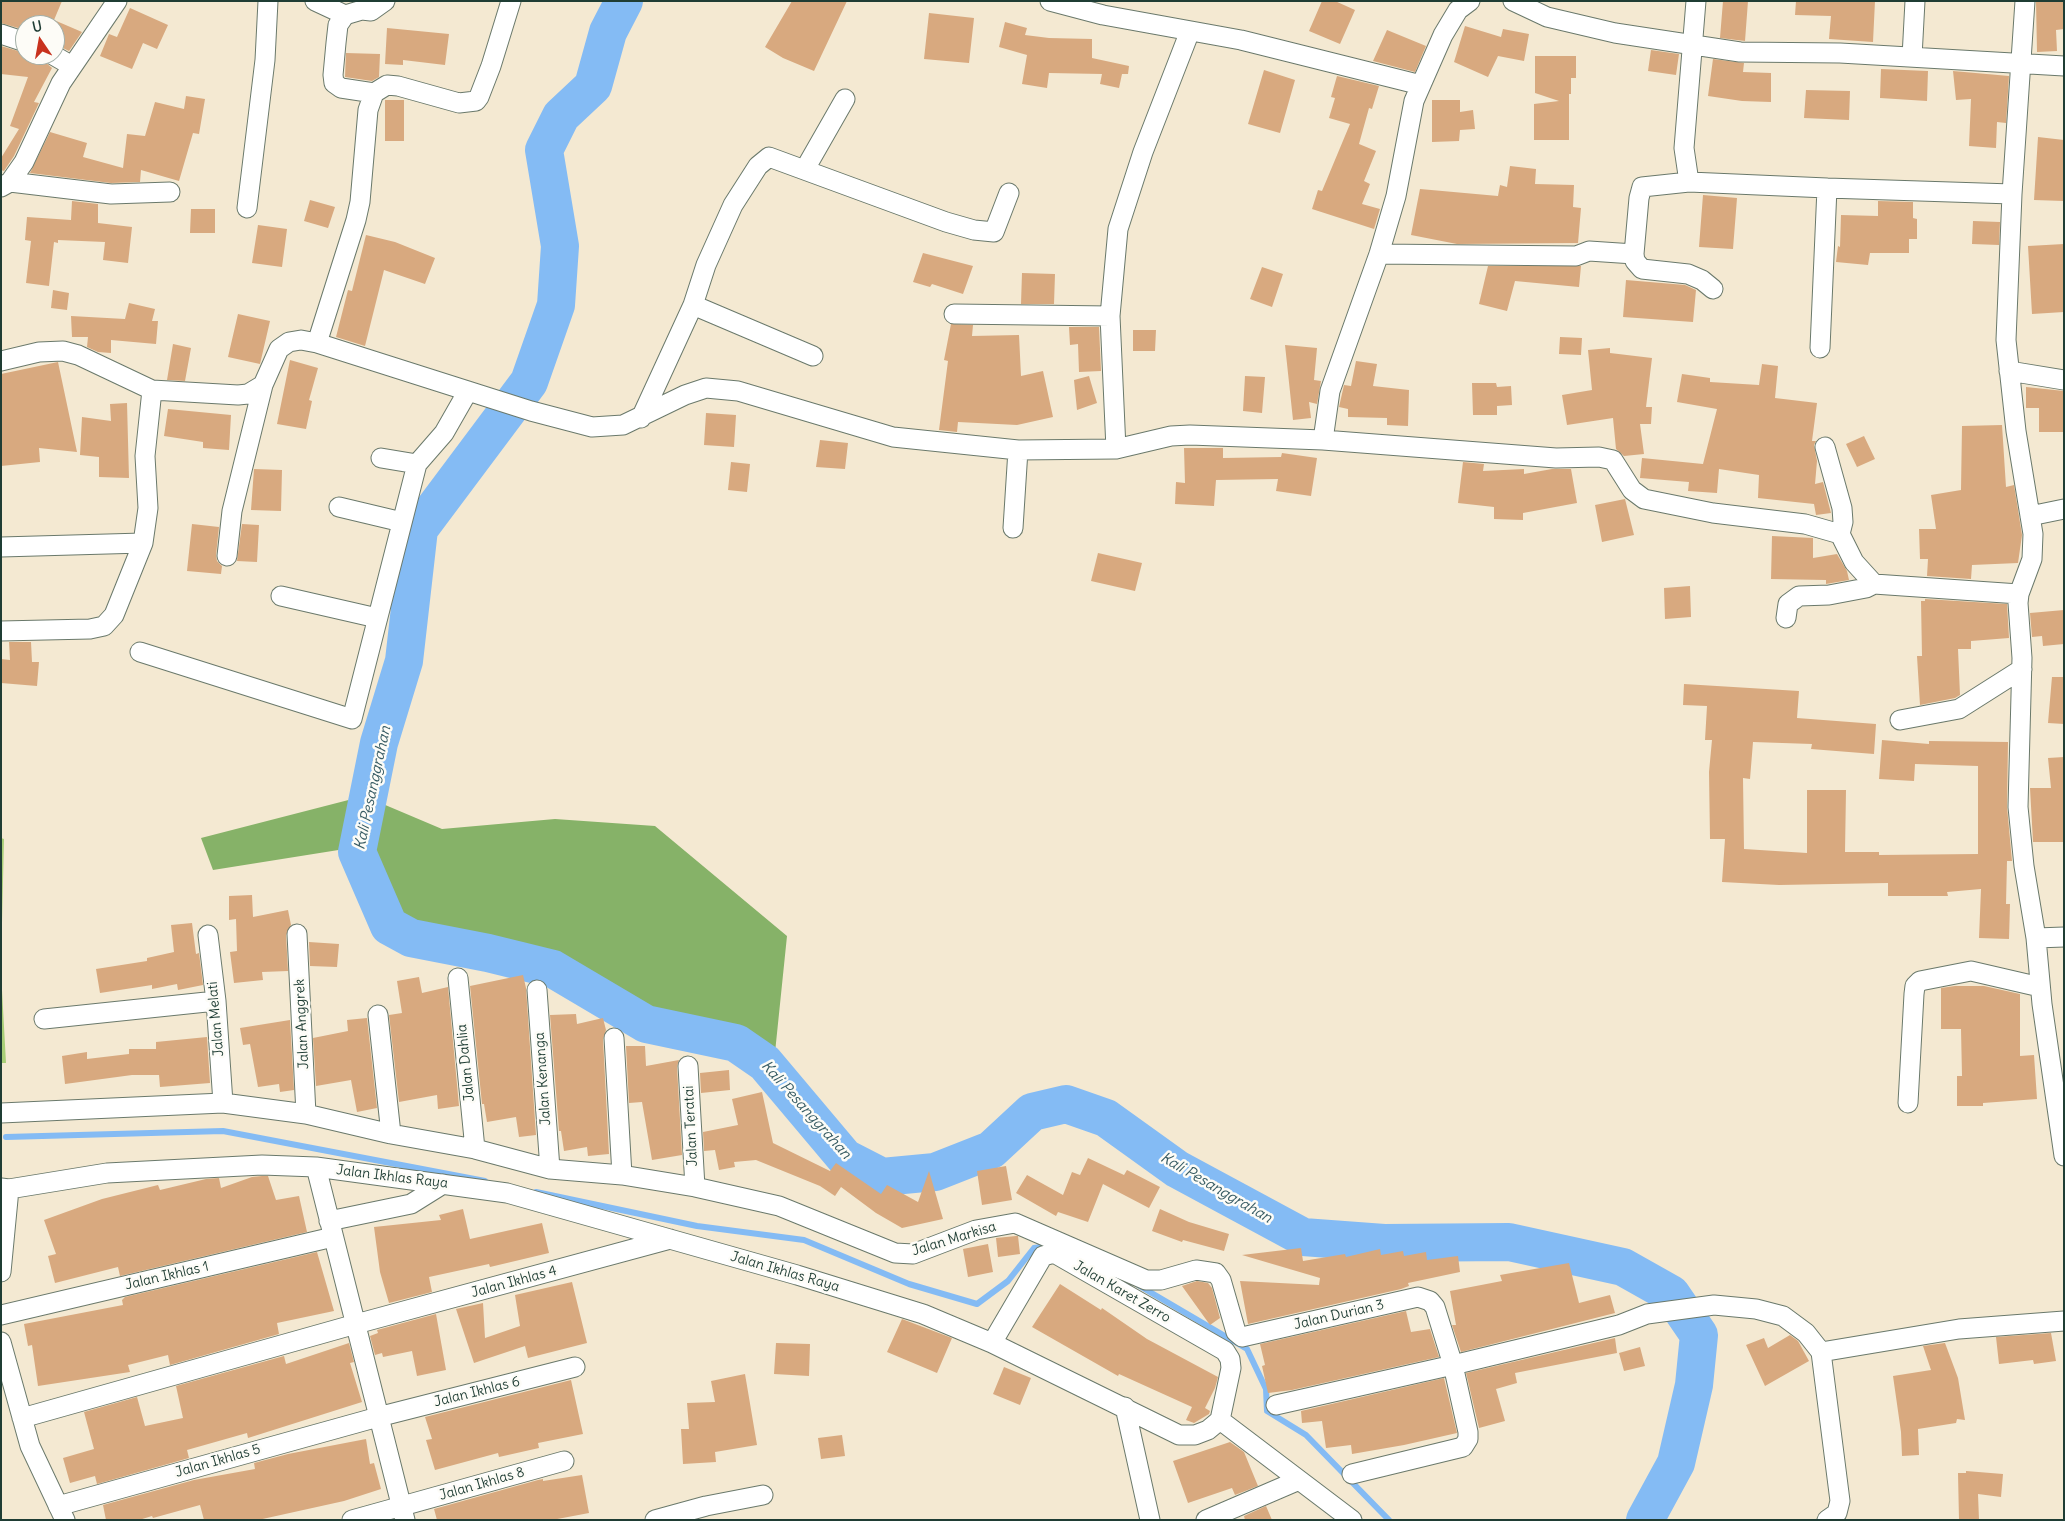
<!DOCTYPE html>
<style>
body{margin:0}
#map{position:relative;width:2065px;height:1521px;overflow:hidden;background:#f4e9d2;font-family:Delius,sans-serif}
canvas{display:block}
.frame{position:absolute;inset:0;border:2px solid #1f3d34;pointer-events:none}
.north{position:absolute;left:15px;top:15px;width:50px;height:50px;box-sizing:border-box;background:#fdfcf7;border:1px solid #a4b0a9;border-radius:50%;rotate:348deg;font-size:14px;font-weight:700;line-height:20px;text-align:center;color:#1f3d34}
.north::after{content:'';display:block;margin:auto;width:18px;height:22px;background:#c8321e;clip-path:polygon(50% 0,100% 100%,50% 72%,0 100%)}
</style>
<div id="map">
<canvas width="2065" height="1521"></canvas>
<div class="frame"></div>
<div class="north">U</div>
</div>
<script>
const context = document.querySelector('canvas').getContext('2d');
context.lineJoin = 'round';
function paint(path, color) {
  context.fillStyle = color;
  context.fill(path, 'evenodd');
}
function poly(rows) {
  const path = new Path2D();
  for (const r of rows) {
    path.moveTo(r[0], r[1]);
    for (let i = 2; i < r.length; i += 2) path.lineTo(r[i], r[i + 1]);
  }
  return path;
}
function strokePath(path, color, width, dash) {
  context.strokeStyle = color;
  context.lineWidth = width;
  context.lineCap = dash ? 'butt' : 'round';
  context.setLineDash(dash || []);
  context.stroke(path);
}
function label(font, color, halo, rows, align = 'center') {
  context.font = font + ' Delius,sans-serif';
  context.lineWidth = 5;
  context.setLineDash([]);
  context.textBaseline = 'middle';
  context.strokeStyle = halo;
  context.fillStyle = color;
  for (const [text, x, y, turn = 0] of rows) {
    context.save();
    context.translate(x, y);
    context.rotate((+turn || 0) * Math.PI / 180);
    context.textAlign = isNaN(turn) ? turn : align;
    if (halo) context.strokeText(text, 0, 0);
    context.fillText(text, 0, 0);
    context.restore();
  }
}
const green = poly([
 [1,838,4,839,1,964],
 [1,972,6,1063,1,1063]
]);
const forest = poly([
 [364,796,442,829,555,819,655,826,787,936,773,1072,736,1035,657,1031,600,1003,528,962,424,939,368,906,351,848,213,870,201,838]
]);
const stream = poly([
 [6,1137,223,1131,485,1181],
 [536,1192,697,1226,804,1240,909,1284,977,1304,1008,1281,1034,1248,1047,1246],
 [1138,1285,1247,1349,1266,1389,1267,1411,1306,1435,1389,1520]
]);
const river = poly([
 [624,1,608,32,593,86,561,116,544,150,560,246,556,305,529,382,419,529,404,661,379,743,357,852,389,926,411,938,488,953,553,969,646,1024,736,1043,765,1063,845,1158,882,1177,935,1172,991,1150,1032,1112,1066,1104,1106,1118,1177,1169,1303,1237,1384,1243,1509,1242,1623,1267,1671,1294,1699,1335,1694,1385,1676,1463,1645,1520]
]);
const building = poly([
 [1,1,62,1,54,20,82,32,69,51,55,44,55,25,25,25,25,30,1,23],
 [792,1,847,1,814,71,783,58,765,47],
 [1322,1,1335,1,1355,10,1340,44,1309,31],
 [1723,1,1748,1,1745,41,1720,38],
 [1796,1,1875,1,1873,42,1829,39,1831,16,1795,15],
 [2036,1,2064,1,2064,29,2056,30,2057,51,2037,52],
 [130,8,168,25,157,49,143,43,132,69,100,56,109,34,117,37],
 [929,13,974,18,969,63,924,59],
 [1005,22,1027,28,1025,35,1049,38,1092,39,1092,58,1129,66,1128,74,1122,74,1119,88,1100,84,1102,74,1049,73,1047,88,1022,84,1027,55,999,47],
 [1465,26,1501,37,1503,29,1529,34,1524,61,1498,56,1488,77,1454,62],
 [387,28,449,34,445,65,403,60,403,65,385,64],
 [1387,30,1426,46,1415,72,1373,61],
 [1,46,25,53,25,55,42,55,44,61,52,68,34,102,39,103,14,156,4,171,1,170,1,158,19,129,10,126,28,77,1,74],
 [1651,50,1679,54,1676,75,1648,71],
 [346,53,380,54,379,77,372,81,345,77],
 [1535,56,1576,56,1576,78,1571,78,1571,94,1569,94,1569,140,1534,140,1534,104,1559,101,1535,93],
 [1713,59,1744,63,1743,72,1771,73,1771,102,1742,101,1708,96],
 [1881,69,1928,71,1927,101,1880,98],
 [1264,70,1295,80,1280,133,1248,124],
 [1953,71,2009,76,2006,123,1997,122,1996,148,1969,146,1971,99,1956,100],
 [1337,76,1379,86,1372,109,1369,108,1359,144,1376,151,1364,181,1370,184,1362,204,1380,209,1374,229,1312,209,1318,190,1322,191,1350,124,1329,118,1335,98,1331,97],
 [1806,90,1850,91,1849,120,1804,118],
 [186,96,205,99,199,134,193,133,179,181,141,170,140,182,111,183,30,173,50,132,87,143,83,157,123,168,127,134,145,136,155,102,184,109],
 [385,100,404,100,404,141,385,141],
 [1432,100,1460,100,1460,112,1473,110,1475,129,1460,130,1459,141,1432,142],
 [2038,137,2064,140,2064,201,2034,200],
 [1510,166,1536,169,1535,184,1574,185,1573,207,1581,208,1578,243,1457,244,1411,235,1420,189,1498,196,1500,185,1507,187],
 [1703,195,1737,198,1733,249,1699,247],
 [310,200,335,207,328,228,304,221],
 [72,201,98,204,98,223,132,227,128,263,103,260,105,242,58,240,58,243,54,242,49,286,26,283,31,241,25,240,27,217,71,220],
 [1878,201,1913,202,1913,218,1917,219,1917,239,1909,239,1909,253,1870,253,1868,265,1836,262,1838,246,1840,247,1841,215,1878,216],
 [191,209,215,209,215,233,190,233],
 [1973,221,2000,222,1999,245,1972,244],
 [258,225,287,229,282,267,252,263],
 [366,235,395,242,435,258,425,284,384,270,365,346,336,337,348,290,352,291],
 [2064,244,2064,312,2032,314,2028,246],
 [923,253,973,266,963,294,932,284,930,287,913,282],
 [1488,266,1581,266,1579,287,1515,281,1507,311,1479,304],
 [1262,267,1283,274,1272,307,1250,299],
 [1022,273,1055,274,1054,304,1021,304],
 [1626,280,1685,285,1696,290,1693,322,1623,317],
 [53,290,69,293,67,310,51,308],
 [129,303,155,309,152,321,158,321,156,344,111,340,111,353,98,352,87,347,88,337,72,337,71,316,125,319],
 [238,314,270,321,260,364,228,357],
 [951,324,973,325,972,336,1019,335,1021,376,1043,371,1053,417,1017,425,958,422,957,432,939,430,948,361,944,360],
 [1069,327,1099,327,1101,371,1079,372,1078,344,1070,345],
 [1133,330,1156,330,1155,351,1133,351],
 [1560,337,1582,338,1581,355,1559,354],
 [173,344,191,348,185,381,167,380],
 [1285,345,1317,348,1314,380,1321,381,1317,404,1309,402,1311,418,1293,420],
 [1610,348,1610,353,1652,358,1646,407,1652,407,1651,424,1640,424,1644,454,1624,456,1616,449,1613,418,1567,425,1562,395,1592,390,1588,350],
 [290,360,318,368,309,400,312,401,306,429,277,424],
 [1356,361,1377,364,1373,386,1409,390,1408,426,1387,425,1387,418,1348,417,1348,409,1339,407,1344,385,1351,386],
 [58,362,77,452,39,448,40,462,1,466,1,374],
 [1762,364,1778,366,1775,398,1817,403,1812,441,1816,441,1814,445,1817,461,1815,484,1823,482,1831,513,1816,515,1814,504,1758,498,1759,475,1719,469,1717,493,1688,491,1689,482,1640,478,1642,458,1703,464,1717,409,1677,402,1682,374,1710,378,1710,382,1759,385],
 [1089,376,1097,403,1077,410,1074,380],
 [1245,376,1265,377,1262,413,1243,411],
 [1472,383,1496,383,1497,387,1511,386,1512,405,1497,406,1497,415,1473,415],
 [2026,387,2064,391,2064,432,2039,432,2039,408,2026,408],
 [127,403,129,478,99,477,99,457,80,455,82,417,111,421,110,404],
 [168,409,231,415,229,450,203,448,203,442,164,436],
 [706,413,736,415,734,447,704,445],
 [2002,425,2006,487,2014,485,2022,535,2018,563,1972,565,1971,579,1927,576,1928,559,1920,559,1919,529,1936,529,1931,495,1961,490,1962,426],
 [1864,436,1875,459,1857,467,1846,444],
 [820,440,848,443,845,469,816,467],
 [1184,448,1223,448,1223,458,1281,457,1282,453,1317,458,1311,496,1276,491,1278,479,1216,480,1214,506,1175,504,1176,482,1185,483],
 [731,462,750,464,747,492,728,490],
 [1463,462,1484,464,1483,471,1524,469,1524,474,1552,469,1571,469,1577,503,1523,513,1523,520,1494,519,1494,507,1458,503],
 [254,469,282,470,281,511,251,510],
 [1625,499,1634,535,1602,542,1595,505],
 [192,524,219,527,216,555,217,561,222,566,221,574,187,571],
 [242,524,259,525,257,562,237,561],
 [1772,536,1813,538,1813,558,1837,554,1847,571,1849,580,1826,584,1826,580,1771,579],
 [1098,553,1142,563,1135,591,1091,581],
 [1690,586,1691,617,1665,619,1664,588],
 [1925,599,2007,604,2009,638,1971,641,1971,649,1958,649,1960,695,1955,698,1920,705,1917,656,1922,656,1921,601,1925,601],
 [2064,610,2064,644,2043,646,2042,636,2032,637,2030,613],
 [9,642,31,642,32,662,39,662,37,686,1,683,1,659,10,660],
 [2052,677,2064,677,2064,724,2048,723],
 [1684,684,1799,691,1797,718,1876,724,1874,754,1811,749,1812,744,1753,742,1750,779,1743,778,1744,849,1807,853,1807,790,1846,790,1845,852,1879,852,1879,855,1978,854,1978,766,1915,764,1914,781,1879,779,1882,740,1929,744,1929,741,2008,742,2007,807,2012,861,2007,861,2006,904,2010,904,2009,939,1979,938,1981,889,1947,892,1948,896,1888,896,1888,883,1779,885,1722,882,1725,839,1710,839,1709,772,1712,740,1705,740,1707,706,1683,705],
 [2064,757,2064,842,2033,842,2030,788,2051,788,2048,758],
 [252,895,253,917,288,910,291,925,286,935,288,971,262,972,263,980,234,983,230,952,237,951,236,919,229,920,229,896],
 [192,923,196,954,199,953,203,985,178,990,177,984,152,989,152,985,100,993,96,969,147,961,147,958,174,952,171,925],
 [309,942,339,944,337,967,310,966],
 [523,975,526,988,536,1135,519,1137,516,1117,487,1122,484,1104,482,1104,470,986],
 [419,977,422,993,448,987,459,1106,438,1109,437,1095,399,1102,389,1015,402,1013,397,981],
 [1955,986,1984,986,2020,994,2020,1056,2034,1055,2037,1099,1983,1103,1983,1106,1957,1106,1957,1076,1962,1076,1961,1029,1941,1029,1941,988],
 [576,1014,577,1024,603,1018,606,1030,603,1039,609,1154,588,1156,587,1147,564,1151,561,1131,559,1131,550,1015],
 [367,1018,377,1108,357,1112,351,1080,316,1086,313,1038,348,1031,347,1020],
 [290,1020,294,1090,280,1092,279,1084,258,1087,250,1044,243,1045,240,1028],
 [207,1037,210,1083,160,1087,159,1075,132,1075,65,1084,62,1056,87,1052,87,1059,129,1054,129,1049,156,1049,156,1042],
 [626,1046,645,1046,646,1066,679,1060,677,1067,682,1155,652,1160,642,1102,629,1103],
 [729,1070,730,1090,701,1093,700,1073],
 [762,1092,773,1143,830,1171,836,1163,881,1194,887,1185,918,1202,929,1171,943,1219,902,1228,876,1213,841,1187,835,1196,820,1186,756,1160,734,1162,735,1167,719,1170,715,1150,704,1151,703,1132,738,1125,732,1099],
 [1088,1158,1124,1175,1127,1170,1160,1187,1149,1208,1103,1184,1088,1222,1058,1212,1056,1216,1016,1193,1027,1175,1063,1195,1072,1172,1080,1175],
 [1006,1166,1012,1200,982,1205,977,1171],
 [262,1176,268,1176,276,1200,299,1196,307,1232,120,1276,118,1267,55,1283,48,1256,56,1254,44,1220,102,1199,158,1185,160,1190,206,1179,219,1178,221,1188,252,1177],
 [463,1209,470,1239,542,1223,549,1253,490,1267,489,1264,429,1277,432,1292,389,1303,380,1272,374,1227,441,1220,439,1215],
 [1160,1209,1189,1222,1229,1234,1224,1251,1183,1240,1182,1242,1152,1231],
 [1016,1236,1018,1236,1020,1254,998,1257,996,1238],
 [988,1244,993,1272,968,1277,963,1249],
 [1301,1248,1303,1261,1345,1254,1346,1257,1380,1249,1381,1255,1403,1251,1404,1256,1426,1252,1427,1260,1458,1256,1460,1272,1408,1283,1409,1286,1401,1289,1248,1324,1240,1281,1319,1285,1320,1278,1242,1255],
 [317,1252,334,1311,277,1323,279,1334,170,1365,168,1355,128,1365,130,1372,38,1386,32,1345,28,1346,24,1324,123,1305,122,1300,125,1297],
 [1569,1263,1579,1303,1610,1295,1615,1313,1461,1352,1452,1325,1456,1325,1450,1291,1502,1281,1500,1275],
 [1197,1281,1208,1283,1212,1288,1220,1318,1210,1325,1182,1286],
 [572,1282,587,1343,528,1358,525,1346,474,1363,456,1309,483,1303,485,1338,520,1326,515,1295],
 [1060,1284,1101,1310,1102,1308,1147,1339,1218,1377,1215,1388,1205,1408,1210,1411,1209,1414,1194,1423,1186,1420,1192,1407,1119,1374,1118,1376,1032,1327],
 [1406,1311,1411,1332,1430,1329,1439,1357,1292,1390,1268,1393,1262,1366,1265,1365,1260,1344],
 [436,1314,446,1370,417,1376,412,1351,383,1357,382,1353,375,1355,370,1336,378,1333,377,1330],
 [902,1319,952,1338,937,1373,887,1352],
 [2051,1333,2056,1361,2034,1364,2033,1360,1999,1364,1996,1337],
 [1790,1335,1798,1341,1809,1361,1765,1386,1746,1345,1764,1338,1768,1348],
 [1615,1338,1617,1353,1515,1373,1517,1383,1496,1389,1505,1421,1479,1428,1466,1373],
 [349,1343,354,1362,350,1363,362,1402,248,1438,247,1433,187,1450,189,1458,97,1484,95,1476,70,1483,63,1458,94,1449,84,1412,137,1397,145,1426,183,1418,176,1386,284,1356,286,1364],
 [776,1343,810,1344,809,1376,774,1374],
 [1945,1343,1958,1378,1965,1420,1957,1419,1956,1423,1918,1429,1919,1455,1902,1456,1901,1432,1893,1376,1931,1370,1923,1346],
 [1640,1347,1645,1366,1624,1371,1619,1353],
 [1004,1367,1031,1378,1020,1405,993,1394],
 [745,1374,757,1445,715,1452,716,1462,683,1464,681,1429,689,1429,687,1403,715,1402,711,1381],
 [1444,1378,1457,1433,1404,1445,1352,1454,1351,1445,1326,1448,1322,1421,1302,1423,1301,1411],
 [571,1380,583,1434,538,1443,539,1448,499,1457,498,1453,435,1470,426,1440,432,1439,425,1417],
 [842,1435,845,1456,821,1459,818,1438],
 [366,1439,370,1464,374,1463,381,1489,344,1501,258,1520,204,1520,200,1505,153,1518,152,1516,139,1520,106,1520,103,1505,194,1480,255,1469,254,1463,288,1454],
 [1230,1442,1244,1452,1258,1486,1235,1495,1232,1488,1188,1503,1173,1461],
 [1966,1471,2003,1474,2001,1497,1978,1494,1979,1520,1959,1520,1958,1473,1966,1473],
 [582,1475,589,1513,552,1520,437,1520,434,1509,538,1480,543,1479,543,1481],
 [1266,1506,1272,1520,1245,1520,1244,1516]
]);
const street = poly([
 [315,1,345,15],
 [1050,1,1103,15,1241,40,1421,85],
 [1513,1,1547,17,1615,33,1740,52,1840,53,2064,66],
 [2025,1,2012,194,2006,340,2016,431,2033,534,2032,559,2019,594,2018,603,2022,658,2018,807,2024,866,2036,938,2042,1004,2064,1156],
 [1,34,25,42],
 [53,55,72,66],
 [1912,57,1915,1],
 [374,93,341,88,334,83,333,75,336,43,338,25,345,15,362,10,371,11,385,1],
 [805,169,845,99],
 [10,182,111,194,170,192],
 [1689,182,1684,148,1696,1],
 [1,187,10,182,24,162,61,83,117,1],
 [247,208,265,60,268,1],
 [1379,254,1576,256,1589,251,1634,254,1639,198,1642,187,1689,182,1827,188],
 [1634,254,1635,261,1642,269,1688,274,1702,280,1713,289],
 [693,305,813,356],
 [954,314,1110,316],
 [317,343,356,220,360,202,368,110,374,93,387,85,398,86,459,103,476,101,479,97,491,66,511,1],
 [1820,348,1827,188,2012,194],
 [1,361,39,352,63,351,78,355,152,390,238,395,248,394,263,385,279,349,289,342,301,340,317,343,531,411,592,427,623,425,685,395,706,388,738,391,893,437,1018,450,1116,449,1171,436,1190,435,1323,440,1556,458,1599,457,1613,460,1632,490,1644,499,1713,513,1805,524,1840,534,1854,562,1874,584,2019,594],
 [2009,371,2064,380],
 [641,418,693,305,706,265,733,205,758,166,769,157,946,222,974,230,994,232,1009,193],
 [1323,440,1330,391,1379,254,1396,196,1414,101,1443,35,1458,10,1470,1],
 [1825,447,1842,508,1843,522,1840,534],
 [1116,449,1110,316,1118,229,1143,152,1190,31],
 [381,458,417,464],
 [339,507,402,522],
 [2030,516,2064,509],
 [1013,528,1018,450],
 [1,547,143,543],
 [227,556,232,511,263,385],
 [281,596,377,618],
 [1786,618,1788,604,1799,596,1829,595,1866,588,1874,584],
 [1,631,90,629,104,626,114,615,143,543,148,508,145,456,152,390],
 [140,652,352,719,417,464,444,433,468,391],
 [1900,720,1959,709,2022,669],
 [297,934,306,1114],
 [208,935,216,1001,223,1103],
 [2036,938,2064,937],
 [458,978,475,1149],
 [537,990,550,1169],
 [378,1015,391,1134],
 [44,1019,216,1001],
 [614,1038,622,1175],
 [688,1066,695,1187],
 [1908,1103,1914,994,1915,986,1920,981,1971,971,2040,987],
 [1,1113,223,1103,306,1114,391,1134,475,1149,550,1169,622,1175,695,1187,779,1206,895,1253,913,1254,976,1230,1015,1223,1146,1280,1161,1280,1196,1270,1216,1273,1221,1280,1236,1332,1242,1337,1418,1297,1430,1301,1435,1307,1453,1365,1619,1325,1647,1314,1714,1305,1756,1309,1783,1316,1806,1333,1821,1352,1959,1329,2064,1321],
 [316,1167,405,1520],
 [1,1188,9,1189,107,1173,262,1165,316,1167,507,1193,797,1275,923,1314,992,1343,1179,1435,1195,1435,1208,1430,1220,1420],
 [329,1221,411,1204,443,1184],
 [1,1272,9,1189],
 [1,1315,333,1237],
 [1,1342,30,1446,65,1520],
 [992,1343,1043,1256,1054,1253,1225,1351,1230,1359,1231,1368,1220,1420],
 [1821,1352,1840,1501,1837,1513,1827,1520],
 [1276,1405,1453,1365,1468,1432,1468,1439,1463,1447,1352,1474],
 [1125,1407,1150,1520],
 [22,1418,356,1324,670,1239],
 [1220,1420,1352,1520],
 [58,1506,378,1417,575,1367],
 [352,1520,564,1461],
 [655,1520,706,1506,763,1495],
 [1206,1520,1299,1480]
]);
const streetNames = [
 ["Jalan Melati",216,1019,-95],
 ["Jalan Anggrek",302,1024,-93],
 ["Jalan Dahlia",466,1063,-96],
 ["Jalan Kenanga",543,1079,-94],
 ["Jalan Teratai",691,1126,-93],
 ["Jalan Ikhlas Raya",392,1177,7],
 ["Jalan Markisa",954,1239,-17],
 ["Jalan Ikhlas Raya",785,1272,16],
 ["Jalan Ikhlas 1",167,1276,-13],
 ["Jalan Ikhlas 4",514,1282,-15],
 ["Jalan Karet Zerro",1122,1292,30],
 ["Jalan Durian 3",1339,1315,-13],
 ["Jalan Ikhlas 6",477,1392,-14],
 ["Jalan Ikhlas 5",218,1461,-16],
 ["Jalan Ikhlas 8",482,1484,-16]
];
const waterNames = [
 ["Kali Pesanggrahan",373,788,-78],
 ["Kali Pesanggrahan",806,1110,48],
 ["Kali Pesanggrahan",1216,1188,30]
];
paint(green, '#a9cf78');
paint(forest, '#86b268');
strokePath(stream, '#84bbf4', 6);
strokePath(river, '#84bbf4', 38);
paint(building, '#d8a97f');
strokePath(street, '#6a796b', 21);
strokePath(street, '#fff', 19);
label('14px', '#1f3d34', '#fdfcf7', streetNames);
label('italic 15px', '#385c64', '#fdfcf7', waterNames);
</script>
